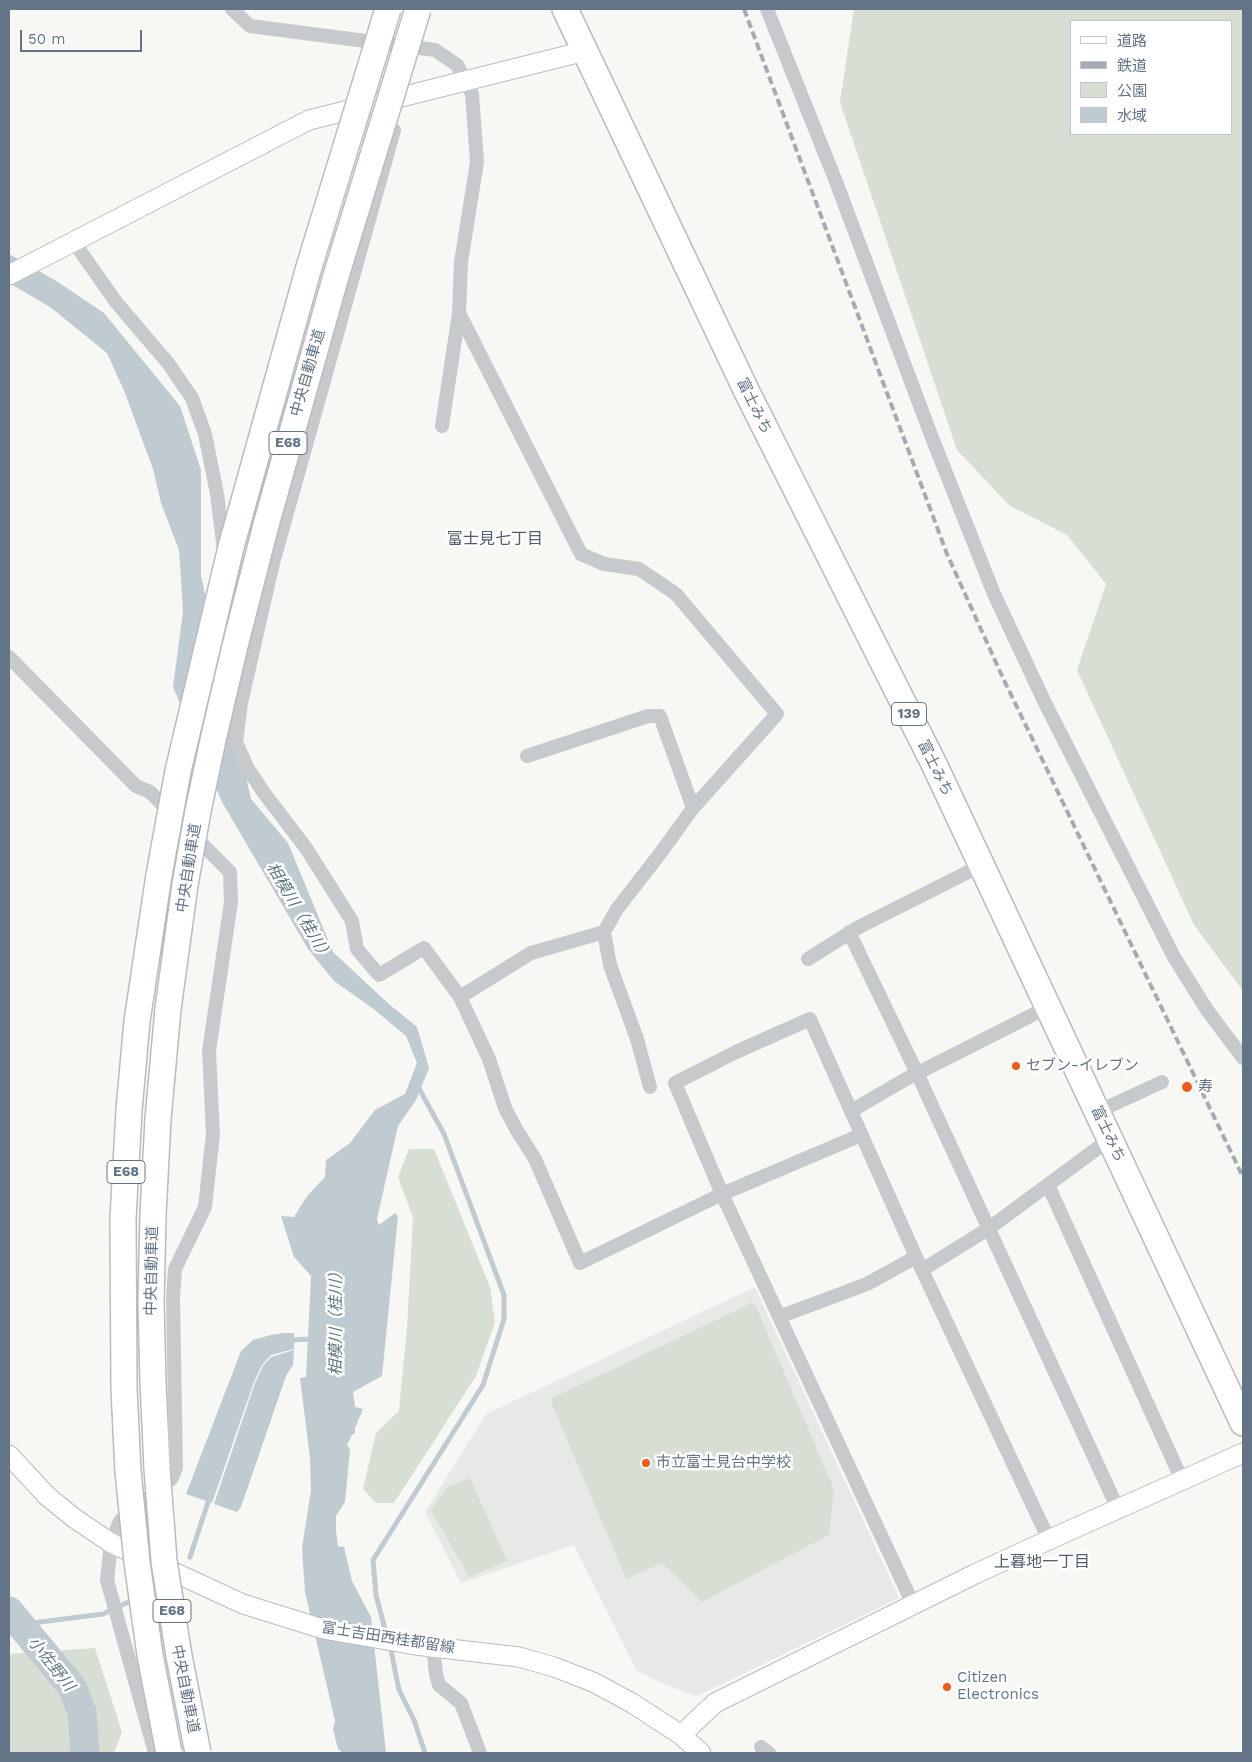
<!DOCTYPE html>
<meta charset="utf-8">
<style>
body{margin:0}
#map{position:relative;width:1252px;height:1762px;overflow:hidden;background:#f7f7f3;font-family:"Work Sans","Noto Sans JP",sans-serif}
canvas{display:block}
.frame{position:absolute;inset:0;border:10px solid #637487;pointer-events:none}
.legend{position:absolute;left:1070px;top:20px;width:162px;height:115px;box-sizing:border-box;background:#fff;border:1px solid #c1c7cf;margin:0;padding:6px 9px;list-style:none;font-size:15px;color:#637487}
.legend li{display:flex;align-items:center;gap:10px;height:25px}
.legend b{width:25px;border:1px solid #c1c7cf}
.scale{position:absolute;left:20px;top:30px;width:122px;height:22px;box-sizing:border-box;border:2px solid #637487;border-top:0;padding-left:6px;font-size:15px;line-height:18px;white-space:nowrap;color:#637487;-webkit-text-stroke:4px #fff;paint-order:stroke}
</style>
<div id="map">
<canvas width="1252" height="1762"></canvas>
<div class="frame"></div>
<ul class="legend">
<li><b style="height:6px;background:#fff"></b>道路</li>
<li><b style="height:6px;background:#a6abb2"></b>鉄道</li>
<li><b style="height:14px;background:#d7dfd4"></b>公園</li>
<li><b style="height:14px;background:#c0cbd1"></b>水域</li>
</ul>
<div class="scale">50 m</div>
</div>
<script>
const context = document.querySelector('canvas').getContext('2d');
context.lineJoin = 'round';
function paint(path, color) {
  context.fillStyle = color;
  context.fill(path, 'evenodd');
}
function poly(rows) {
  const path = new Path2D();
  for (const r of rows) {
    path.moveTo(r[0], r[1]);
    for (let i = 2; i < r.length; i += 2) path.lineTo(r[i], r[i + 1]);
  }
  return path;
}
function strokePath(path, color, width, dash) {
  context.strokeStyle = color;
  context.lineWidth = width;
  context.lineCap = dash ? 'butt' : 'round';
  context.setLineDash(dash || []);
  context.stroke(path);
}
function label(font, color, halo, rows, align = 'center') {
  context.font = font + ' "Work Sans","Noto Sans JP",sans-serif';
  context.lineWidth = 5;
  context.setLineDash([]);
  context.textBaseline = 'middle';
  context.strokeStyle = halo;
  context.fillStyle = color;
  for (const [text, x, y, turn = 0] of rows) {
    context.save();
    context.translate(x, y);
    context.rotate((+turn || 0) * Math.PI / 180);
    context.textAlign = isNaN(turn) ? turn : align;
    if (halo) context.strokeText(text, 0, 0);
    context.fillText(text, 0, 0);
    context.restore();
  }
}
const built = poly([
 [755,1287,899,1598,697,1696,664,1684,637,1671,574,1545,461,1583,425,1512,486,1414]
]);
const green = poly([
 [854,9,1243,9,1243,991,1194,925,1077,670,1106,584,1067,535,1010,506,957,450,840,102],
 [1071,21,1231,21,1231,134,1071,134],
 [409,1149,434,1149,490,1287,495,1322,476,1376,394,1503,376,1503,363,1489,376,1433,399,1411,407,1327,413,1218,398,1177],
 [754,1302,834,1489,829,1535,702,1602,662,1563,626,1579,550,1399],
 [470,1478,507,1561,469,1577,431,1510,446,1488],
 [95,1648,122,1732,114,1753,9,1753,9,1654]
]);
const water = poly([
 [9,254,58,282,104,313,180,406,201,470,201,576,251,799,288,843,333,952,390,1005,417,1027,429,1068,416,1100,398,1126,377,1219,379,1225,395,1213,398,1216,382,1376,353,1392,355,1407,363,1409,355,1428,355,1433,352,1435,347,1445,350,1450,345,1502,336,1516,336,1531,338,1546,344,1547,352,1581,371,1617,386,1753,343,1753,338,1749,333,1729,335,1721,305,1592,302,1548,311,1490,310,1458,300,1378,306,1377,311,1276,294,1257,281,1216,294,1217,307,1196,325,1177,326,1160,350,1143,375,1110,405,1094,417,1063,406,1036,375,1010,334,981,308,949,222,802,173,687,183,611,179,550,161,503,153,469,125,393,107,353,50,307,9,283],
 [283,1333,294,1333,294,1349,271,1355,262,1365,254,1382,212,1503,186,1494,241,1351,253,1340,271,1335],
 [294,1350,293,1365,286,1376,241,1507,237,1512,214,1504,255,1383,263,1366,271,1357]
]);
const stream = poly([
 [288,1340,314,1339],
 [190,1557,210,1496],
 [9,1626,103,1614,135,1599],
 [387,1637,376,1595,373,1560,483,1385,504,1319,504,1295,444,1134,417,1085],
 [390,1645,399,1690,414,1720,425,1753]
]);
const river = poly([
 [9,1611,72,1687,82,1712,85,1753]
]);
const street = poly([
 [232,9,250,26,435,50,457,65,466,81,472,94,477,162,461,262,459,313,442,426],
 [767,9,835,179,931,435,994,594,1045,703,1174,957,1207,1010,1243,1058],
 [394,130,273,563,241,703,236,742,248,769,264,793,306,848,352,921,357,949,379,975,424,948,460,997,531,953,604,932],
 [73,241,116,302,168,363,192,398,205,434,217,494,224,551],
 [459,313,581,554,604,564,639,569,676,594,777,714,693,808,659,855,617,909,604,932,610,965,637,1039,650,1087],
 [228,587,233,631],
 [9,657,136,786,150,792,230,872,231,902,209,1051,213,1134,205,1207,175,1269,173,1297,176,1468,172,1478,120,1521,111,1543,107,1580,155,1753],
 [527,756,648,716,660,716,693,808],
 [849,932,917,1073,1118,1509],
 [808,959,859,927,982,865],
 [460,997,489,1059,505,1108,516,1129,535,1159,580,1263,722,1194,861,1135],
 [851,1111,906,1079,1048,1007],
 [1097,1112,1162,1082],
 [1048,1185,1182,1480],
 [922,1270,988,1229,1110,1139],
 [779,1317,867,1284,916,1257],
 [913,1604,722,1194,675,1083,736,1052,810,1019,916,1257,1049,1540],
 [433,1647,436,1674,439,1685,461,1703,480,1753],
 [761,1747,769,1753]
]);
const secondary = poly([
 [9,275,309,120,585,51],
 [9,1455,47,1496,74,1518,111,1543,243,1604,323,1629,415,1645,519,1657,554,1667,593,1682,632,1703,681,1735,701,1753],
 [681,1735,715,1703,975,1574,1064,1533,1243,1453]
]);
const highway = poly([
 [565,9,747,392,935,766,1243,1423],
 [157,1468,153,1382,151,1303,153,1215,158,1119,168,1009,185,885],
 [128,1471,124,1389,123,1218,129,1110,137,1021,159,875]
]);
const rail = poly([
 [744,9,947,554,1003,678,1243,1177]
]);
const highwayBridge = poly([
 [159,875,178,771,231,547,309,267,388,9],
 [185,885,198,811,213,740,235,646,266,525,336,276,418,9],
 [157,1468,164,1561,179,1656,198,1753],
 [128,1471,137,1562,150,1655,169,1753]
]);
const markers = [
 [1016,1066,5,"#f35a17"],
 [1187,1087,6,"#f35a17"],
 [646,1463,5,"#f35a17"],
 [947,1687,5,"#f35a17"]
];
const shields = [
 [288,443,38],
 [909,714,35],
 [126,1172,38],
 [172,1611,38]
];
const shieldNames = [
 ["E68",288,443],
 ["139",909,714],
 ["E68",126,1172],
 ["E68",172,1611]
];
const streetNames = [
 ["中央自動車道",308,373,-74],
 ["富士みち",754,406,64],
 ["富士みち",935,768,64],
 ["中央自動車道",189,868,-81],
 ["富士みち",1108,1134,65],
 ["中央自動車道",152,1271,-89],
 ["富士吉田西桂都留線",388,1638,9],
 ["中央自動車道",185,1689,79]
];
const poiNames = [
 ["セブン-イレブン",1026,1066],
 ["寿",1198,1087],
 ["市立富士見台中学校",656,1463],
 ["Citizen",957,1678],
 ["Electronics",957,1695]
];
const neighbourhoodNames = [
 ["富士見七丁目",495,539],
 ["上暮地一丁目",1042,1562]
];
const waterNames = [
 ["相模川（桂川）",299,912,59],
 ["相模川（桂川）",336,1320,-90],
 ["小佐野川",51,1664,52]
];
paint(built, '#e7e9e6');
paint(green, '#d7dfd4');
paint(water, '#c0cbd1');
strokePath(stream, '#c0cbd1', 5);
strokePath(river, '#c0cbd1', 29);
strokePath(secondary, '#b8bdc2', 21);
strokePath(highway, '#b8bbbf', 28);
strokePath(street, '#c6cacd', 14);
strokePath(secondary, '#fff', 19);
strokePath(highway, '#fff', 25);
strokePath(rail, '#a6abb2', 4, [8, 4]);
strokePath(highwayBridge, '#b8bbbf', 28, []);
strokePath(highwayBridge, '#fff', 25);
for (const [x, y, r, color] of markers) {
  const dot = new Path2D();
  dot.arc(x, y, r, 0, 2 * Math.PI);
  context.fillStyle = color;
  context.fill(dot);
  strokePath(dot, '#fff', 2);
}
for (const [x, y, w] of shields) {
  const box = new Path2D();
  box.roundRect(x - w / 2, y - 11.5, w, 23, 4);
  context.fillStyle = '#fff';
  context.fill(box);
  strokePath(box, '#637487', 1);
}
label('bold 14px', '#637487', null, shieldNames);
label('15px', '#637487', '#fff', streetNames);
label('15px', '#637487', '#fff', poiNames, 'left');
label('16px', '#525e6b', '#fff', neighbourhoodNames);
label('italic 16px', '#5f7783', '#fff', waterNames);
</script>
